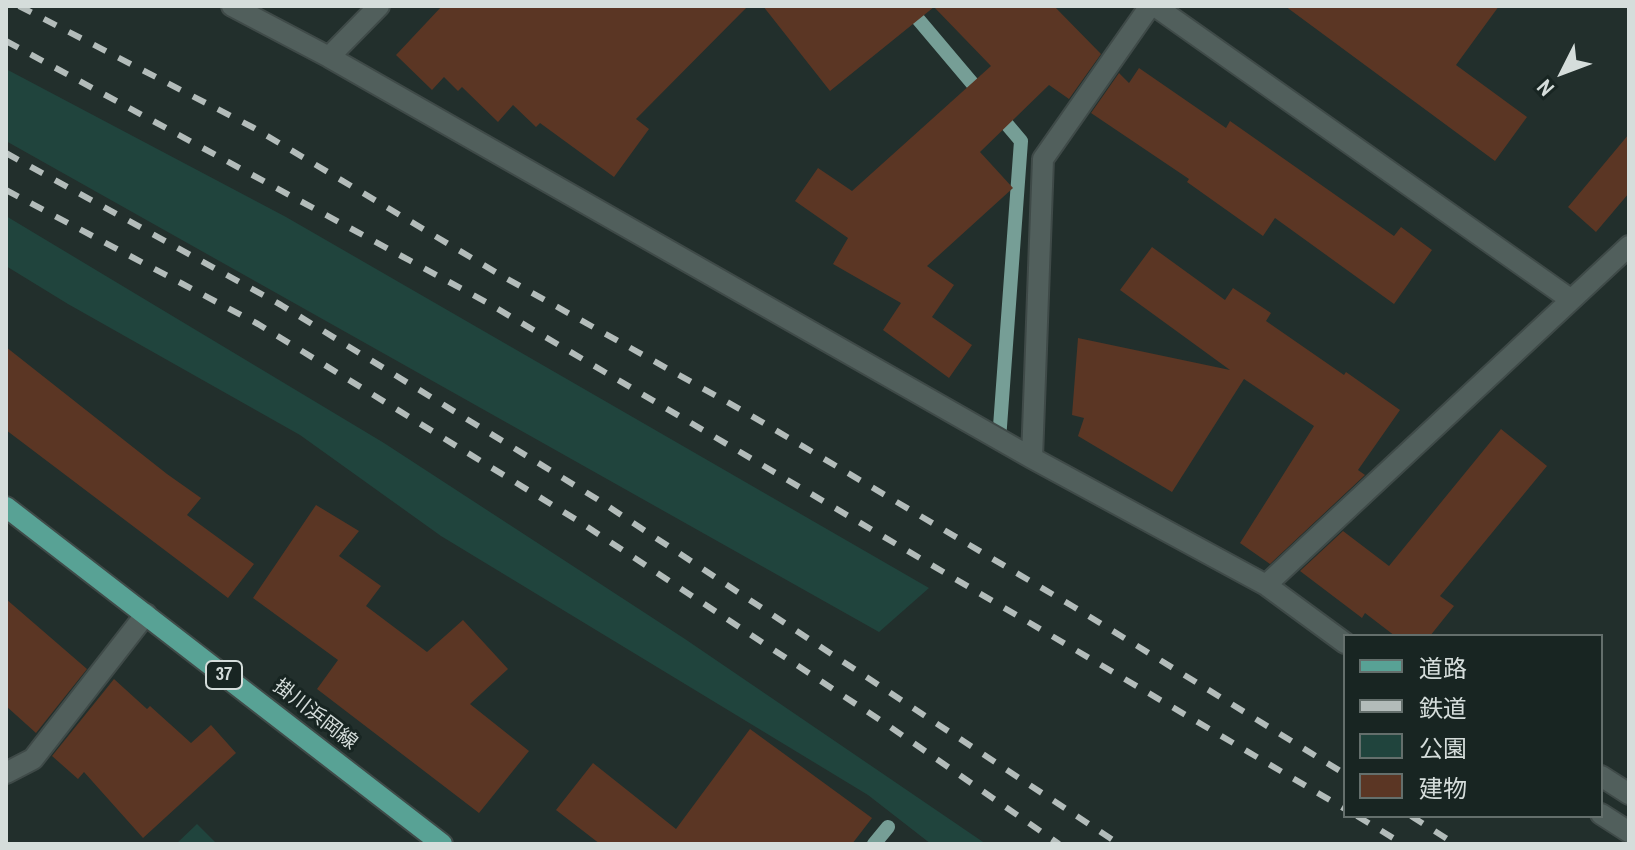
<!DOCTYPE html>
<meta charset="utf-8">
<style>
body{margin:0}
#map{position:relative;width:1635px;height:850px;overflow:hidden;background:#222f2c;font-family:"Archivo Narrow","Noto Sans JP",sans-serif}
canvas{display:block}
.frame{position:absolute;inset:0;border:8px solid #d5dddb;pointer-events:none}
.legend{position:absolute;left:1343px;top:634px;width:260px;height:184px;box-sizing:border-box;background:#182522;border:2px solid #646f6c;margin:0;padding:10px 14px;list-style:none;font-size:24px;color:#d5dddb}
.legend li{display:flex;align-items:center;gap:16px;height:40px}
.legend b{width:40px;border:2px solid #646f6c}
.north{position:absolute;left:1523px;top:32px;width:80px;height:80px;-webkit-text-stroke:6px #182522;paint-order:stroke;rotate:228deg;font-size:22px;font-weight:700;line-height:32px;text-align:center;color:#d5dddb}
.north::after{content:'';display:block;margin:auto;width:28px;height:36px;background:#d5dddb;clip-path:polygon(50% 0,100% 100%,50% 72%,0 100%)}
</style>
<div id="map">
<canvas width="1635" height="850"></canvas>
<div class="frame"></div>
<ul class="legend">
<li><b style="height:10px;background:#58a295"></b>道路</li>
<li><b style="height:10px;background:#b3bcba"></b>鉄道</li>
<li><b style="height:22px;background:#20443d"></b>公園</li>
<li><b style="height:22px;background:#5b3624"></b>建物</li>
</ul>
<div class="north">N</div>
</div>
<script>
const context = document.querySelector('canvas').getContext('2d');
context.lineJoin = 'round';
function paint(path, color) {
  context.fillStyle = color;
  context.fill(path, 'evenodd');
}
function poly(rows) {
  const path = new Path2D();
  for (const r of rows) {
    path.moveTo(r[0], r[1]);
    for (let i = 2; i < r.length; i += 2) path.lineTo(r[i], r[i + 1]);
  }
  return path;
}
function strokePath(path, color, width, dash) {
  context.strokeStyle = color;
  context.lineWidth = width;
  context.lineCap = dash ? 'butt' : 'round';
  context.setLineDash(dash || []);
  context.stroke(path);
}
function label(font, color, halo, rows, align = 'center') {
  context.font = font + ' "Archivo Narrow","Noto Sans JP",sans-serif';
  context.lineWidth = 6;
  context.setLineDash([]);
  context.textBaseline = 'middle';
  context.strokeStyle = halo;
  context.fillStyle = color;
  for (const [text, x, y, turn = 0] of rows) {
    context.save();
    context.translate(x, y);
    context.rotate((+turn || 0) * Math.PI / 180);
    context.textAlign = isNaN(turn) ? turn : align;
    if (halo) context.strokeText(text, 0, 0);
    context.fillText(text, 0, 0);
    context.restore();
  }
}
const green = poly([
 [6,69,286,217,929,588,879,632,6,141],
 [6,216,384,443,685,639,986,844,931,844,868,795,441,536,300,435,68,304,6,266],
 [197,824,217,844,176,844]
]);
const stream = poly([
 [907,6,1021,141,999,440],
 [874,844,888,827]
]);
const building = poly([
 [442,6,748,6,636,119,649,129,614,177,540,123,536,127,513,105,498,122,462,87,458,91,444,77,432,90,396,55],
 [763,6,1054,6,1101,54,1069,99,1049,85,980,152,1013,188,927,266,954,285,932,317,972,345,949,378,883,330,901,303,833,264,848,238,795,201,818,168,852,191,991,66,934,7,830,91],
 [1285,6,1499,6,1456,65,1527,117,1495,161],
 [1139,68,1226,128,1230,121,1394,236,1401,227,1432,250,1394,304,1275,218,1263,236,1187,182,1189,179,1091,113,1119,73,1129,83],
 [1629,134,1629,193,1596,232,1568,207],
 [1152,247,1225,300,1233,288,1271,313,1266,321,1344,375,1346,372,1400,410,1358,470,1365,475,1270,564,1240,543,1314,426,1244,379,1172,492,1078,436,1084,418,1072,415,1078,338,1230,370,1120,290],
 [6,347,167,474,201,498,187,515,254,564,228,598,6,430],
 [1501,429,1547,466,1440,596,1454,606,1430,636,1395,636,1365,613,1362,618,1300,571,1343,531,1389,566],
 [316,505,359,531,339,556,381,586,366,606,427,652,463,620,508,669,470,704,529,751,479,813,317,689,338,660,253,598],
 [6,599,87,669,36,733,6,706],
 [114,679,147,709,150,706,191,743,211,725,236,753,143,838,84,772,78,779,52,756],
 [750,729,872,818,852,844,600,844,556,810,593,763,676,829]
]);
const minor = poly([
 [232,6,329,57,1032,458,1266,585,1345,643],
 [1155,6,1570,299],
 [329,57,379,6],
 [1032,458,1043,159,1150,6],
 [1266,585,1629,246],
 [6,773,33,759,146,614],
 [1601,776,1629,794],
 [1601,814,1629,832]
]);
const primary = poly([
 [6,507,442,844]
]);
const rail = poly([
 [19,6,254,128,502,276,745,412,1074,607,1345,774],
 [6,41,486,302,1345,809],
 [6,153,281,305,597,499,1119,844],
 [6,190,258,324,580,522,886,724,1059,844],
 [1357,816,1403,844],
 [1411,816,1455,844]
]);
const shields = [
 [224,675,36]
];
const shieldNames = [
 ["37",224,675]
];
const streetNames = [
 ["掛川浜岡線",315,715,38]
];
paint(green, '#20443d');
strokePath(stream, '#769e96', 14);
paint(building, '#5b3624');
strokePath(minor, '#3f4a48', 24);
strokePath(primary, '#3f4a48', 24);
strokePath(minor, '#515f5c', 20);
strokePath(primary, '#58a295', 20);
strokePath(rail, '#b3bcba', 6, [14, 14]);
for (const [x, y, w] of shields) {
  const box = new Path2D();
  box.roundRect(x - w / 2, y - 14, w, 28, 6);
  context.fillStyle = '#182522';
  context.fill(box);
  strokePath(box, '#d5dddb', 2);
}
label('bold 18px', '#d5dddb', null, shieldNames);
label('20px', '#d5dddb', '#182522', streetNames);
</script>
